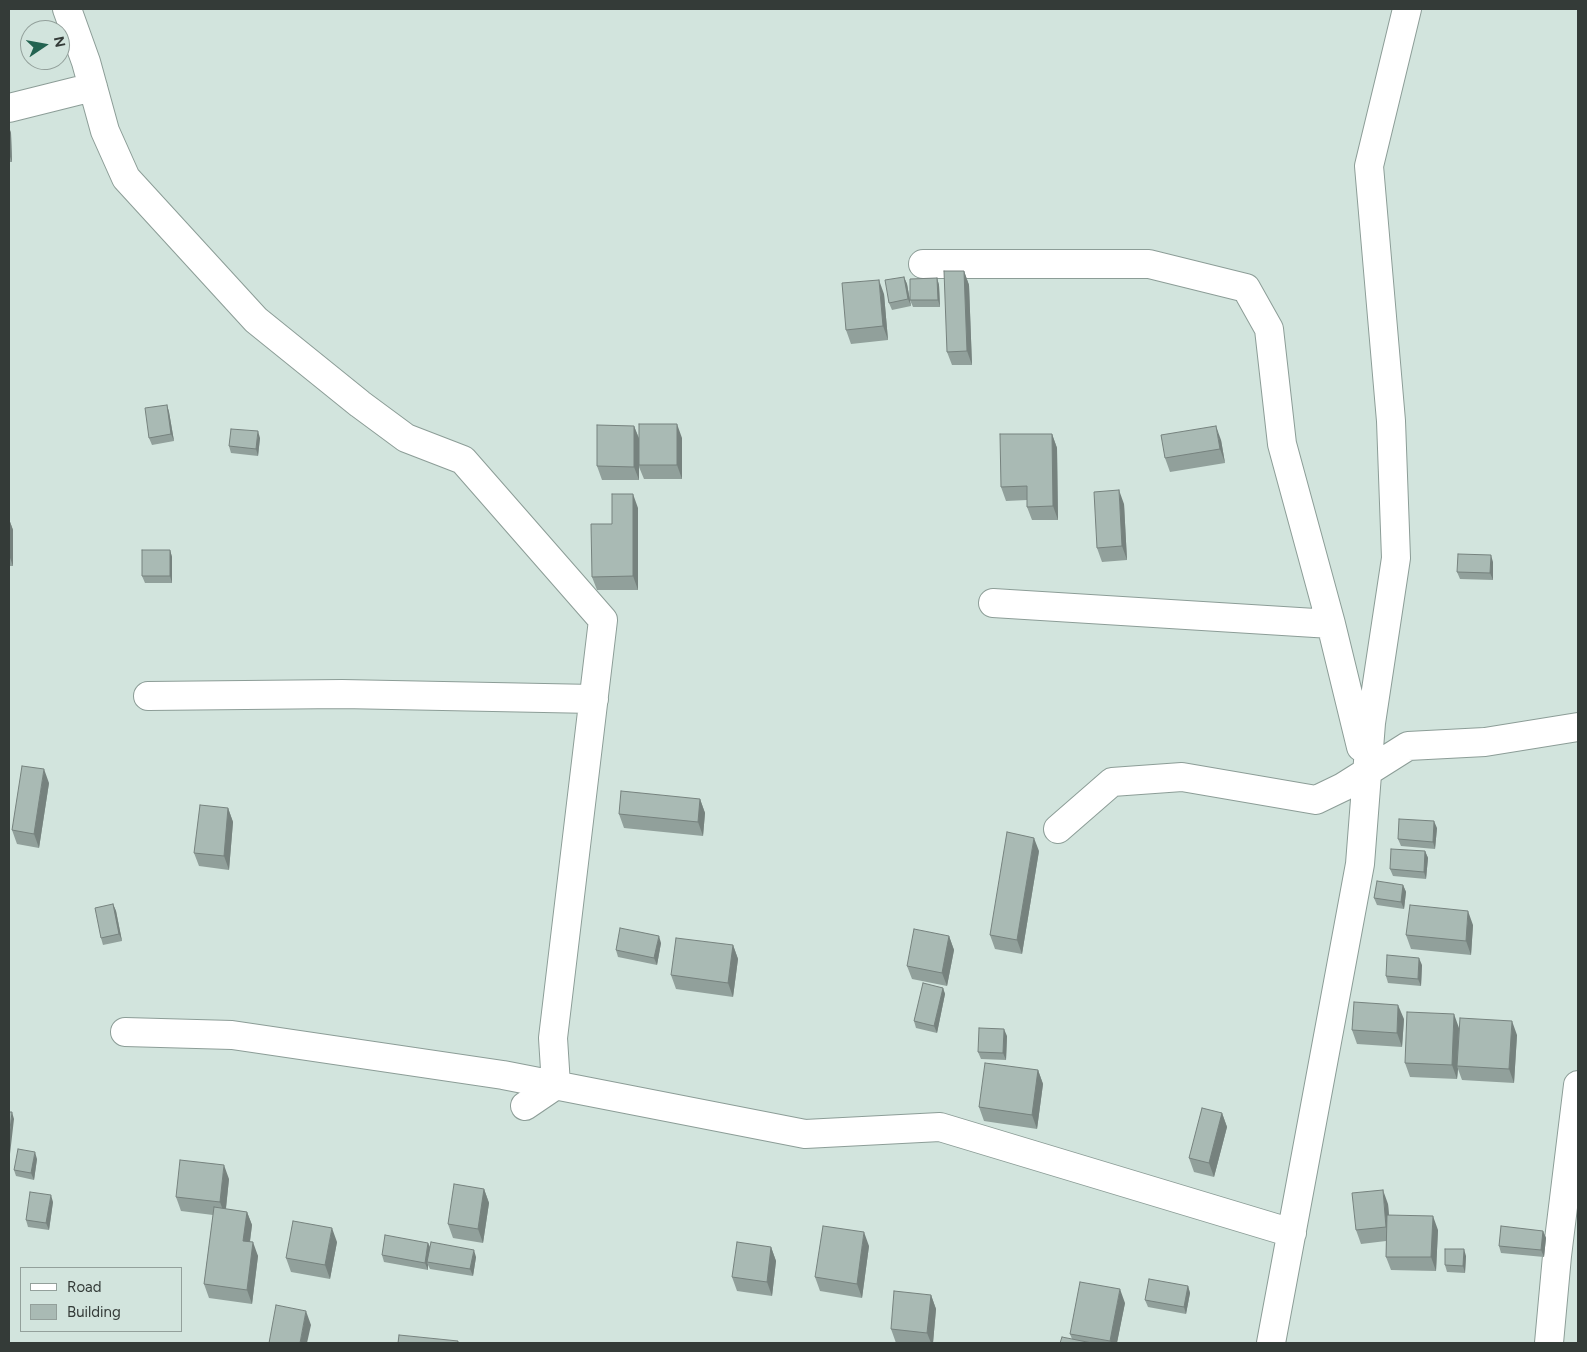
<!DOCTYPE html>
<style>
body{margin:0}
#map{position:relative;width:1587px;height:1352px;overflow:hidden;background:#d2e4dd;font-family:Figtree,sans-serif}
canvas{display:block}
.frame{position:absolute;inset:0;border:10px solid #343b38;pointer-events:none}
.legend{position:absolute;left:20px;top:1267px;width:162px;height:65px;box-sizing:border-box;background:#d2e4dd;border:1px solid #93a09b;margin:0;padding:6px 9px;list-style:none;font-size:15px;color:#343b38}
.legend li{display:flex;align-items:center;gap:10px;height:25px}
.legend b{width:25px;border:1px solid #93a09b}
.north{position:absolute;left:20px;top:20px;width:50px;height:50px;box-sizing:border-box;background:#d2e4dd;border:1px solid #93a09b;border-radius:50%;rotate:78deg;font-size:14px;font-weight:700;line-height:20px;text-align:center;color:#343b38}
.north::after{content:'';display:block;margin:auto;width:18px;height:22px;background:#236351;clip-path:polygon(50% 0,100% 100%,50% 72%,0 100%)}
</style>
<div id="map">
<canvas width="1587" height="1352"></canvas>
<div class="frame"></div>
<ul class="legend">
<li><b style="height:6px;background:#fff"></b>Road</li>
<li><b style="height:14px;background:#a9bab4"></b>Building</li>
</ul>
<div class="north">N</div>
</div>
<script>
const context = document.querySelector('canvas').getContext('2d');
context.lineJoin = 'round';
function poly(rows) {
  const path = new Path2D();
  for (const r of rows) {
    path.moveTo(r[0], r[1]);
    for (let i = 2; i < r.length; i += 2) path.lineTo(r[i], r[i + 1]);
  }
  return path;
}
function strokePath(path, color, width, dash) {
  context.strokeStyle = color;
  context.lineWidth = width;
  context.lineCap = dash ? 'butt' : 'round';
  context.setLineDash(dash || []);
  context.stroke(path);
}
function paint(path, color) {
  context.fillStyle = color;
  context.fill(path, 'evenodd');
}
const minor = poly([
 [67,9,86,62,105,131,126,178,256,320,360,404,406,438,463,460,603,620,553,1038,556,1085,525,1106],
 [9,108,93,87],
 [923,264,1149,264,1246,288,1269,329,1282,444,1331,624],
 [993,603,1331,624,1361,747],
 [148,696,342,694,594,699],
 [1058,829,1112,782,1182,777,1316,800,1343,787,1408,746,1485,742,1578,727],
 [125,1032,232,1035,503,1075,805,1134,940,1127,1292,1233],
 [1271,1343,1360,864,1371,723,1396,558,1391,421,1369,166,1407,9],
 [1549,1343,1557,1256,1578,1085]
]);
const wall = poly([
 [9,127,11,133,12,162,9,162],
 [964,271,969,285,972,365,952,365,947,352],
 [904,277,907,284,911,306,892,310,889,303],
 [937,278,939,285,940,307,913,307,910,300],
 [884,294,888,340,851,344,846,330],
 [167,405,169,412,174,441,152,445,149,438],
 [634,426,639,438,682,438,682,479,644,479,639,467,639,480,602,480,597,466],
 [1052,434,1057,448,1058,520,1032,520,1027,507,1027,500,1006,501,1001,487],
 [260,438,258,456,231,453,229,446],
 [1221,440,1225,463,1170,472,1165,458],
 [1124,504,1127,560,1102,562,1097,548],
 [638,508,638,590,597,590,592,577,612,524],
 [9,519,13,530,13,566,9,566],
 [170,550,172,557,172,583,145,583,142,576],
 [1493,562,1493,580,1460,579,1457,572],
 [49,783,39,848,17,844,12,830],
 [700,799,705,813,703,836,624,828,619,814],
 [228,808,233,822,229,870,199,866,194,853],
 [1437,828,1435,849,1401,846,1398,839],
 [1039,851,1022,954,995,949,990,935],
 [1425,851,1428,858,1426,879,1393,876,1390,869],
 [1403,885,1406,892,1404,909,1377,905,1374,898],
 [113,904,116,911,122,941,103,945,101,938],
 [1473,925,1471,955,1411,949,1406,935],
 [949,936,954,950,947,986,912,979,907,966],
 [661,943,657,965,618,957,616,950],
 [733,945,738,959,733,997,676,989,671,975],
 [1422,965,1421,986,1388,983,1386,976],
 [943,988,945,994,937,1033,916,1028,914,1021],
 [1404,1019,1402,1047,1357,1044,1352,1030],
 [1459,1028,1517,1035,1514,1083,1462,1080,1458,1069,1457,1079,1410,1077,1405,1063],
 [1007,1036,1006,1060,981,1059,978,1052],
 [1038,1070,1043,1084,1037,1129,984,1121,979,1107],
 [1222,1113,1227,1127,1214,1177,1194,1172,1189,1158],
 [37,1159,34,1180,16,1176,14,1170],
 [229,1179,226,1209,247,1212,252,1225,250,1242,258,1256,252,1304,209,1298,204,1284,213,1215,181,1211,176,1197],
 [484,1189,489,1203,483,1243,453,1238,448,1224],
 [53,1202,49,1230,28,1227,26,1220],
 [1388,1204,1389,1215,1438,1230,1436,1271,1391,1270,1386,1257,1386,1241,1361,1244,1356,1230],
 [1543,1231,1546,1238,1544,1257,1501,1253,1499,1246],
 [337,1242,330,1279,291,1272,286,1258],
 [428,1243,430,1247,476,1257,473,1276,430,1269,428,1265,428,1270,384,1262,382,1255],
 [869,1246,862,1298,820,1291,815,1277],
 [771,1247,776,1261,772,1296,737,1291,732,1277],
 [1466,1256,1465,1273,1447,1272,1445,1265],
 [1188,1286,1190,1293,1186,1314,1148,1307,1145,1300],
 [931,1295,936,1309,933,1343,896,1343,891,1329],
 [1125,1303,1117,1342,1121,1343,1060,1343,1072,1339,1070,1334]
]);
const shadedWall = poly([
 [9,127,11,133,12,162,9,154],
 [964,271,969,285,972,365,967,351],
 [904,277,907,284,911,306,908,299],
 [937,278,939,285,940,307,938,300],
 [879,280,884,294,888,340,883,326],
 [167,405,169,412,174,441,171,434],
 [677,424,682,438,682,479,677,465],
 [634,426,639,439,639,480,634,467],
 [1216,426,1221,440,1225,463,1220,449],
 [258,431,260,438,258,456,256,449],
 [1052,434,1057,448,1058,520,1053,506],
 [1119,490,1124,504,1127,560,1122,546],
 [633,494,638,508,638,590,633,576],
 [9,519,13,530,13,566,9,555],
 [170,550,172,557,172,583,170,576],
 [1491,555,1493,562,1493,580,1490,573],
 [44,769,49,783,39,848,34,834],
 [700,799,705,813,703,836,698,822],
 [228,808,233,822,229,870,224,856],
 [1434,821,1437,828,1435,849,1433,842],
 [1034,838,1039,851,1022,954,1017,940],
 [1425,851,1428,858,1426,879,1424,872],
 [1403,885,1406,892,1404,909,1401,902],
 [113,904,116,911,122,941,119,934],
 [1468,911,1473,925,1471,955,1466,941],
 [659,936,661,943,657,965,654,958],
 [949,936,954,950,947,986,942,973],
 [733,945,738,959,733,997,728,983],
 [1419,958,1422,965,1421,986,1418,979],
 [943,988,945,994,937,1033,934,1026],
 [1398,1005,1404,1019,1402,1047,1397,1033],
 [1454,1014,1459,1028,1457,1066,1458,1069,1457,1079,1452,1065],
 [1512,1021,1517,1035,1514,1083,1509,1069],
 [1004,1029,1007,1036,1006,1060,1003,1053],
 [1038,1070,1043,1084,1037,1129,1032,1115],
 [12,1112,14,1119,10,1154,9,1150,9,1138],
 [1222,1113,1227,1127,1214,1177,1209,1163],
 [35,1152,37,1159,34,1180,31,1173],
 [224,1165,229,1179,225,1216,220,1202],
 [484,1189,489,1203,483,1243,478,1229],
 [1383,1190,1388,1204,1391,1241,1386,1227],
 [51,1195,53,1202,49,1230,46,1223],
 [247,1212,252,1225,248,1255,243,1241],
 [1433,1216,1438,1230,1436,1271,1431,1257],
 [332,1228,337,1242,330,1279,325,1265],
 [1543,1231,1546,1238,1544,1257,1541,1250],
 [864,1232,869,1246,862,1298,857,1284],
 [253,1242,258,1256,252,1304,247,1290],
 [428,1243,431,1250,427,1262,428,1265,428,1270,425,1263],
 [771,1247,776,1261,772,1296,767,1282],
 [1464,1249,1466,1256,1465,1273,1463,1266],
 [474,1250,476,1257,473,1276,470,1269],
 [1188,1286,1190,1293,1186,1314,1184,1307],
 [1120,1289,1125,1303,1117,1343,1111,1343,1110,1341],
 [931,1295,936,1309,933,1343,931,1343,927,1333],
 [306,1311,311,1325,307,1343,300,1343]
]);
const building = poly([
 [944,271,964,271,967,351,947,352,944,271],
 [904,277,908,299,889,303,885,280,904,277],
 [937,278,938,300,910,300,910,279,937,278],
 [879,280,883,326,846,330,842,283,879,280],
 [167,405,171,434,149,438,145,408,167,405],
 [639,424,677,424,677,465,639,465,639,424],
 [597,425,634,426,634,467,597,466,597,425],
 [1216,426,1220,449,1165,458,1161,435,1216,426],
 [231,429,258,431,256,449,229,446,231,429],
 [1000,434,1052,434,1053,506,1027,507,1027,486,1001,487,1000,434],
 [1119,490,1122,546,1097,548,1094,492,1119,490],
 [612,494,633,494,633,576,592,577,591,524,612,524,612,494],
 [142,550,170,550,170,576,142,576,142,550],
 [1458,554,1491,555,1490,573,1457,572,1458,554],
 [22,766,44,769,34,834,12,830,22,766],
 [621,791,700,799,698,822,619,814,621,791],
 [200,805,228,808,224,856,194,853,200,805],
 [1399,819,1434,821,1433,842,1398,839,1399,819],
 [1007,832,1034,838,1017,940,990,935,1007,832],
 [1391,849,1425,851,1424,872,1390,869,1391,849],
 [1377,881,1403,885,1401,902,1374,898,1377,881],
 [113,904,119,934,101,938,95,908,113,904],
 [1410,905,1468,911,1466,941,1406,935,1410,905],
 [620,928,659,936,654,958,616,950,620,928],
 [914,929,949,936,942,973,907,966,914,929],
 [676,938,733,945,728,983,671,975,676,938],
 [1387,955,1419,958,1418,979,1386,976,1387,955],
 [923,983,943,988,934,1026,914,1021,923,983],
 [1354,1002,1398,1005,1397,1033,1352,1030,1354,1002],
 [1407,1012,1454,1014,1452,1065,1405,1063,1407,1012],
 [1460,1018,1512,1021,1509,1069,1457,1066,1460,1018],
 [979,1028,1004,1029,1003,1053,978,1052,979,1028],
 [985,1063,1038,1070,1032,1115,979,1107,985,1063],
 [1202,1108,1222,1113,1209,1163,1189,1158,1202,1108],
 [9,1112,12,1112,9,1138,9,1112],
 [18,1149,35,1152,31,1173,14,1170,18,1149],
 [180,1160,224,1165,220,1202,176,1197,180,1160],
 [454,1184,484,1189,478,1229,448,1224,454,1184],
 [1383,1190,1386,1227,1356,1230,1352,1193,1383,1190],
 [30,1192,51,1195,46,1223,26,1220,30,1192],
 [214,1207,247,1212,243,1241,253,1242,247,1290,204,1284,214,1207],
 [1387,1215,1433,1216,1431,1257,1386,1257,1387,1215],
 [293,1221,332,1228,325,1265,286,1258,293,1221],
 [823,1226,864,1232,857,1284,815,1277,823,1226],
 [1501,1226,1543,1231,1541,1250,1499,1246,1501,1226],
 [385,1235,428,1243,425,1263,382,1255,385,1235],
 [431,1242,474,1250,470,1269,427,1262,431,1242],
 [737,1242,771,1247,767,1282,732,1277,737,1242],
 [1445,1249,1464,1249,1463,1266,1445,1265,1445,1249],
 [1149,1279,1188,1286,1184,1307,1145,1300,1149,1279],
 [1080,1282,1120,1289,1110,1341,1070,1334,1080,1282],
 [894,1291,931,1295,927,1333,891,1329,894,1291],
 [276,1305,306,1311,300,1343,269,1343,276,1305],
 [399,1335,458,1341,458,1343,398,1343,399,1335],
 [1062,1337,1092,1343,1060,1343,1062,1337]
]);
strokePath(minor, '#8c9d97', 30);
strokePath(minor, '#fff', 28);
paint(wall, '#91a09b');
paint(shadedWall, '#76827e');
paint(building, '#a9bab4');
strokePath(building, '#76827e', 1);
</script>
